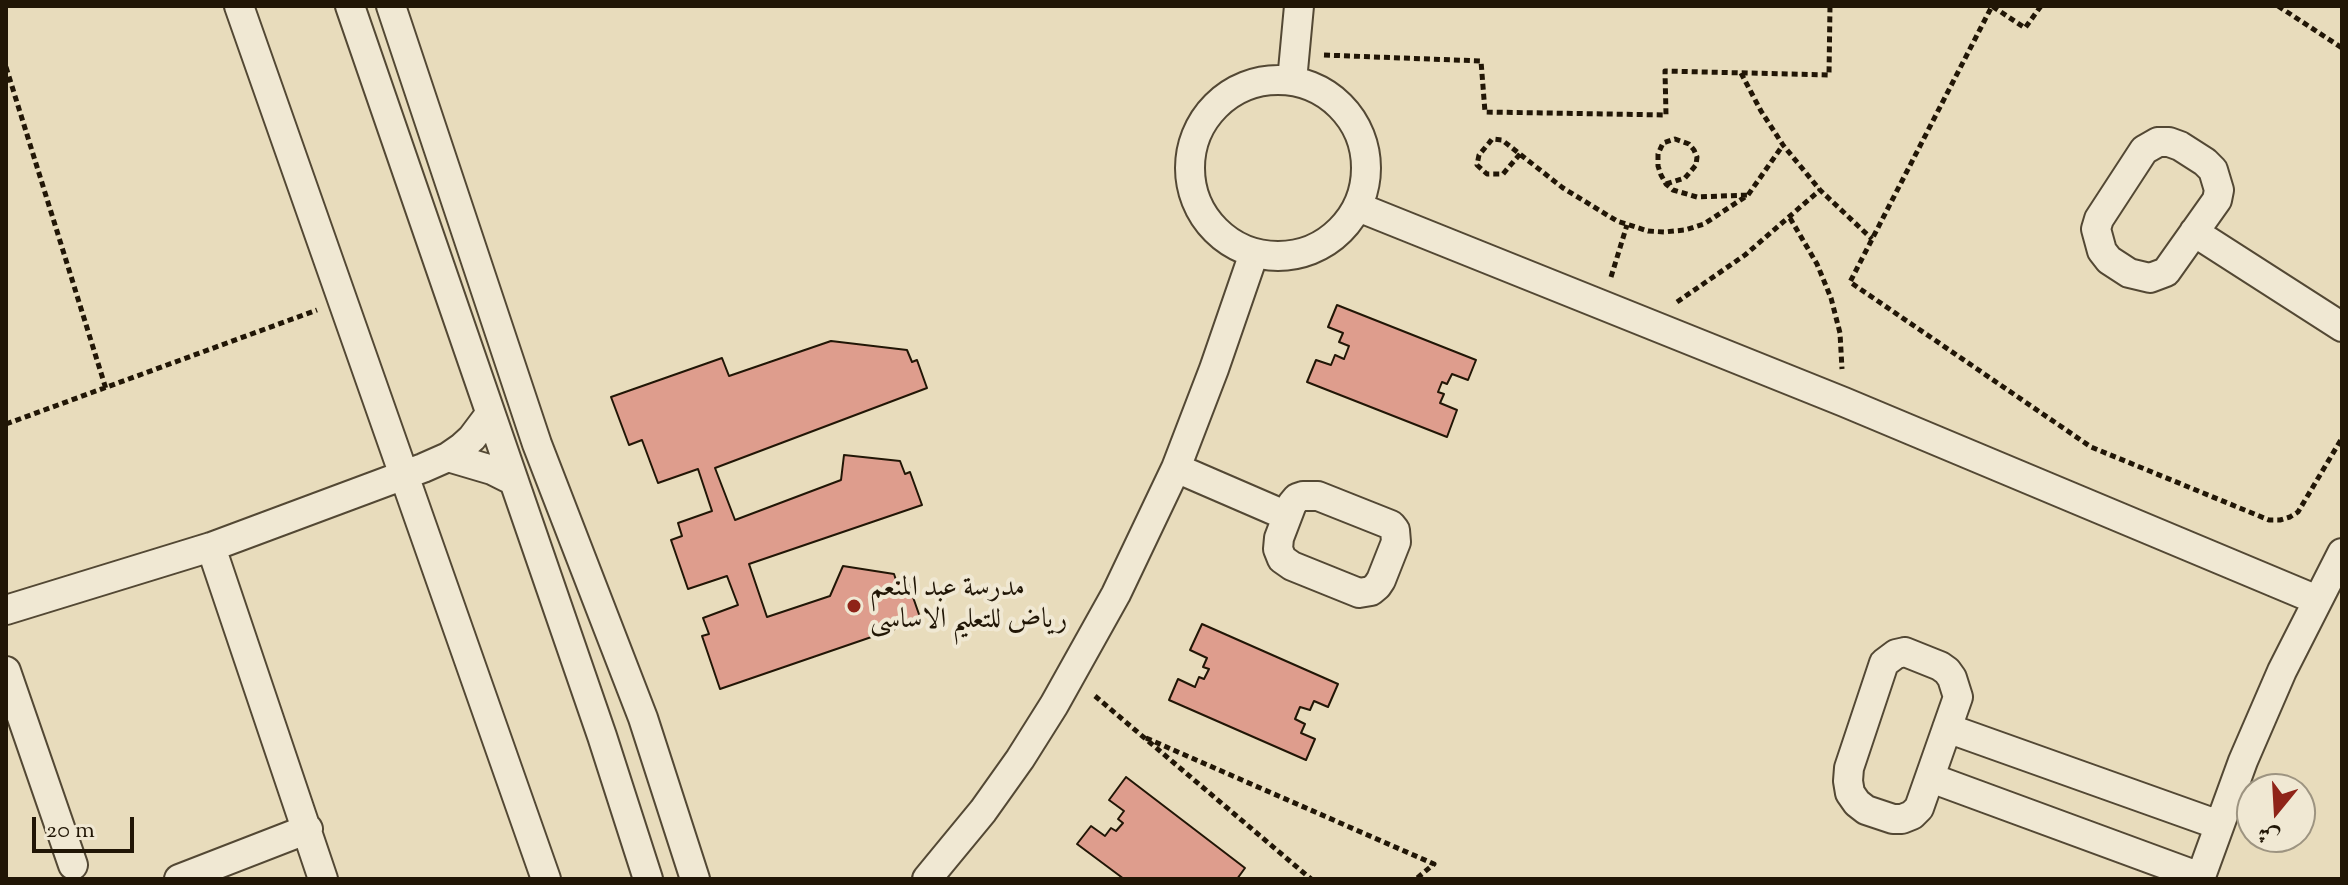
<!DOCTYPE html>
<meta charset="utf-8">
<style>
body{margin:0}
#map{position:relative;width:2348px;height:885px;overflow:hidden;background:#e8dcbc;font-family:"Sorts Mill Goudy",Amiri,serif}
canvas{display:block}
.frame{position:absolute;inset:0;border:8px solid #211606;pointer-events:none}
.north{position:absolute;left:2236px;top:773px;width:80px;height:80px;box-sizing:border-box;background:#f0e8d3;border:2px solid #9d9481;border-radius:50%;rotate:198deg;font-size:22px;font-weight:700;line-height:32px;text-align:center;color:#211606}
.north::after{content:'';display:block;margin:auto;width:28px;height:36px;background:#8f2418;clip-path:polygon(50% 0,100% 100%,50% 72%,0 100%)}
.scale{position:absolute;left:32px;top:817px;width:102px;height:36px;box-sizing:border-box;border:4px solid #211606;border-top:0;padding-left:10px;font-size:24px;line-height:28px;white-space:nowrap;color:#211606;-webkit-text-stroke:6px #f0e8d3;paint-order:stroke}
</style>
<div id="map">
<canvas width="2348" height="885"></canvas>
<div class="frame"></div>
<div class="north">ش</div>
<div class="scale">20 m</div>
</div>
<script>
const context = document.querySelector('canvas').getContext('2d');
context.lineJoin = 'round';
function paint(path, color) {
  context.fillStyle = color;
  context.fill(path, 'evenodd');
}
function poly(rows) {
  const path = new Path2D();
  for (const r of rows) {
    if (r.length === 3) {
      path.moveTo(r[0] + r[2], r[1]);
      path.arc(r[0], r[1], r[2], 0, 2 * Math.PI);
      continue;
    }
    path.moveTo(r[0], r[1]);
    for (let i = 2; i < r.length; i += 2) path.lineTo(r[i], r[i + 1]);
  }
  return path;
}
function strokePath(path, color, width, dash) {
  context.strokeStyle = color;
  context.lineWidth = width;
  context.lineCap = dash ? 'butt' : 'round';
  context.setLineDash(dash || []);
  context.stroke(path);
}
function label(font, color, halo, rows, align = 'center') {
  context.font = font + ' "Sorts Mill Goudy",Amiri,serif';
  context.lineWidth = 8;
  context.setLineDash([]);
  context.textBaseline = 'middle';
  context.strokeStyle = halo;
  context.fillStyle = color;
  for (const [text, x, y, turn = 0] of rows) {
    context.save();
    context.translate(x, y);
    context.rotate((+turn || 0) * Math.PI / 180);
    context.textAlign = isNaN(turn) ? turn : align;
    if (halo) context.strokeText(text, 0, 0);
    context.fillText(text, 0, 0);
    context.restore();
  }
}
const building = poly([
 [1337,305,1476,360,1468,380,1452,374,1447,384,1442,382,1438,392,1444,394,1440,403,1457,410,1447,437,1307,382,1316,360,1331,365,1335,355,1344,359,1349,346,1339,342,1343,333,1328,327,1337,305],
 [831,341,907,350,912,362,917,360,927,388,715,468,735,520,841,480,844,455,900,461,905,474,910,472,922,505,749,564,767,617,830,596,843,566,894,574,897,583,907,580,921,620,720,689,702,636,709,634,703,618,738,605,727,576,688,589,671,540,682,536,678,523,712,511,698,469,658,483,642,440,629,445,611,397,722,358,729,376,831,341],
 [1202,624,1338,684,1328,707,1314,701,1310,710,1300,707,1295,719,1305,724,1301,733,1315,739,1306,760,1169,700,1178,679,1195,687,1199,677,1204,679,1209,669,1203,667,1207,658,1190,650,1202,624],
 [1126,777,1245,868,1237,879,1124,879,1077,844,1091,826,1105,836,1111,828,1116,831,1123,823,1118,819,1124,811,1109,800,1126,777]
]);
const path = poly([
 [2041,6,2025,28,1992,6,1850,282,2091,447,2269,520,2280,520,2290,517,2298,512,2342,438],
 [2278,6,2342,48],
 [1324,55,1481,61,1485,112,1666,115,1665,71,1829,75,1830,6],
 [6,67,106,389],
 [1741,73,1761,111,1783,145,1820,190,1872,239],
 [1520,154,1503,174,1487,174,1477,165,1479,155,1489,143,1492,139,1502,140,1563,188,1617,221,1648,231,1664,232,1685,230,1704,224,1748,195,1783,145],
 [1666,184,1685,178,1696,165,1697,157,1694,150,1689,144,1675,139,1663,143,1658,154,1658,166,1661,175,1666,184,1673,190,1697,197,1747,195],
 [1790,218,1817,264,1831,298,1840,333,1842,369],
 [1611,277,1627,225],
 [1677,302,1745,255,1820,190],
 [6,424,317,310],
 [1095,696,1311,879],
 [1146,738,1434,864,1416,879]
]);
const minor = poly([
 [239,6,546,879],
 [350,6,602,736,648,879],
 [391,6,537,444,643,718,695,879],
 [1278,168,88],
 [1292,81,1299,6],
 [2158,142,2169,142,2180,146,2205,162,2213,170,2219,190,2217,200,2166,272,2150,278,2129,273,2109,260,2102,251,2096,229,2099,219,2144,150,2158,142],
 [1358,207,1844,402,2317,600],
 [2194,232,2342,327],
 [448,457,492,470,514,481],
 [1176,468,1287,516],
 [1303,496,1318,496,1391,525,1395,530,1396,542,1381,580,1377,586,1371,591,1359,593,1292,566,1282,559,1278,549,1279,538,1292,504,1297,498,1303,496],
 [211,547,323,879],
 [6,610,211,547,423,468,448,457,461,448,472,438,490,414],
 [1905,652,1940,666,1947,671,1952,678,1958,697,1919,808,1912,815,1902,819,1893,819,1866,810,1857,803,1850,793,1848,781,1849,768,1884,663,1896,654,1905,652],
 [6,671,73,865],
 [1947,728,2219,825],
 [1931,778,2200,877],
 [179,879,308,829],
 [927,879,983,811,1020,759,1054,705,1116,594,1176,468,1214,369,1254,253],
 [2200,879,2243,761,2282,671,2342,553]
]);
const markers = [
 [854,606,8,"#8f2418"]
];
const poiNames = [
 ["مدرسة عبد المنعم",870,590],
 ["رياض للتعليم الاساسى",870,622]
];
paint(building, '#de9d8d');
strokePath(building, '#211606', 2);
strokePath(minor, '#534834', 32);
strokePath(path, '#211606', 5, [6, 4]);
strokePath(minor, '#f0e8d3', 28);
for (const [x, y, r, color] of markers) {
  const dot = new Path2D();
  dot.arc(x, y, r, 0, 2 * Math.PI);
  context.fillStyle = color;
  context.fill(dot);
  strokePath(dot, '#f0e8d3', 3);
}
label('28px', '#211606', '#f0e8d3', poiNames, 'left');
</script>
